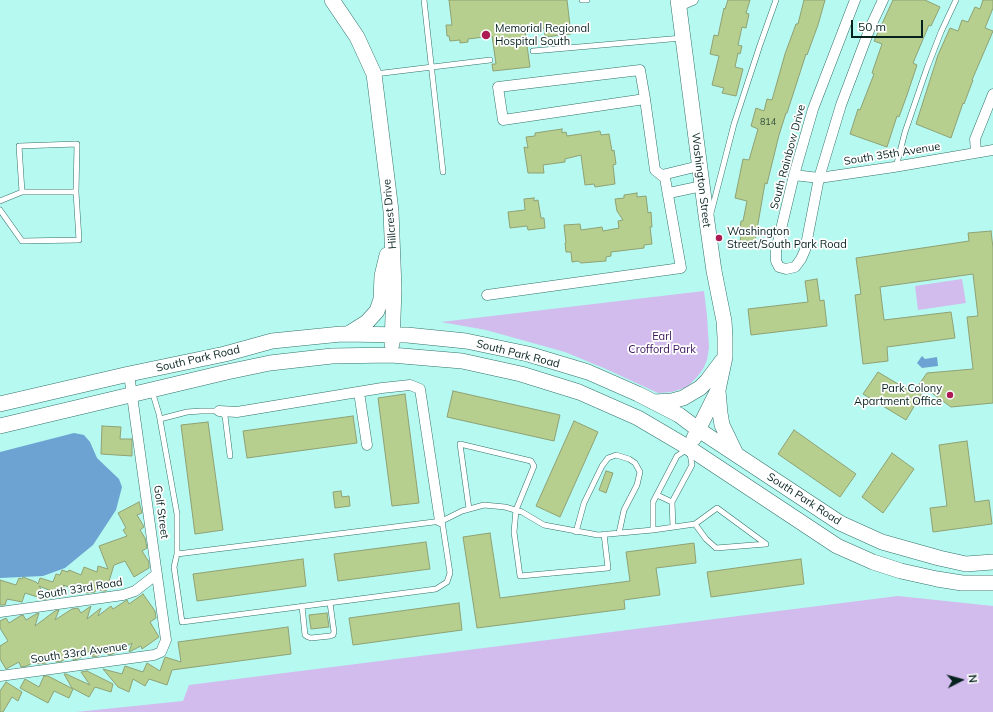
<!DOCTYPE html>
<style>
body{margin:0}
#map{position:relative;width:993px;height:712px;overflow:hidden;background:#b6f9f0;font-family:Mulish,sans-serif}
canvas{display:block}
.north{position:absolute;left:941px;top:660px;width:40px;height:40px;-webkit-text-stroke:3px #fff;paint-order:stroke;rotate:84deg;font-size:11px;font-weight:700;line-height:16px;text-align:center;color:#06221f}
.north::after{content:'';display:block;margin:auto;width:14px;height:18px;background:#06221f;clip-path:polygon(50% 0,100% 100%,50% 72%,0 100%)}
.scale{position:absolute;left:851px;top:20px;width:72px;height:18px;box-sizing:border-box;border:2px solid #06221f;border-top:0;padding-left:5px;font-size:12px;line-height:14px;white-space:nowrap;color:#06221f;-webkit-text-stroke:3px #fff;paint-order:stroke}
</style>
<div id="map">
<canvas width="993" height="712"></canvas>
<div class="north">N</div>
<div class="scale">50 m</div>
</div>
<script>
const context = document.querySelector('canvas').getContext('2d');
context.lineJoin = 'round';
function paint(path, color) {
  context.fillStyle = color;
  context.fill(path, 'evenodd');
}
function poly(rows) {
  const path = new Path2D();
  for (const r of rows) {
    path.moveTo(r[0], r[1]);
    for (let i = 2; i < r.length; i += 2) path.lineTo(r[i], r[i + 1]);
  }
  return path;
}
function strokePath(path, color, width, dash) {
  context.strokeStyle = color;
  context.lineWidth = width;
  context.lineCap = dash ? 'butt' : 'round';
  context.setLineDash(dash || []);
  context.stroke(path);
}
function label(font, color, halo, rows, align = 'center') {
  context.font = font + ' Mulish,sans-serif';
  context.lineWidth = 3.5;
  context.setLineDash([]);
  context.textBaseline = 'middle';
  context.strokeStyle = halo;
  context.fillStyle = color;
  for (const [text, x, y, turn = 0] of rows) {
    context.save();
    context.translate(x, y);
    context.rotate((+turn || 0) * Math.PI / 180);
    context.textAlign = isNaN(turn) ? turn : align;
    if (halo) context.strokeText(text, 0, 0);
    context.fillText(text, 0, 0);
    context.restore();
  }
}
const green = poly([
 [962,279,966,303,918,310,915,286],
 [704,291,707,316,709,347,707,360,703,369,697,377,687,387,672,392,658,393,606,369,565,352,486,330,441,322],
 [898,596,993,606,993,712,76,712,183,701,189,685]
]);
const water = poly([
 [922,356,925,359,937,357,938,366,922,368,917,363],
 [74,433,84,435,90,442,97,458,119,479,122,487,116,510,93,545,65,568,43,576,0,578,0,452]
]);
const building = poly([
 [449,0,567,0,571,34,545,37,544,28,525,31,530,67,493,71,492,64,496,64,492,36,468,39,468,42,460,43,460,40,450,41,449,36,447,36,446,25,452,25,449,0],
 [728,0,750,0,746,13,749,14,746,28,742,27,738,45,742,46,740,54,738,53,735,67,743,69,736,96,722,93,724,88,712,85,719,56,710,54,714,35,718,36,724,8,725,9,728,0],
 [804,0,825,0,818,25,807,55,806,54,787,113,786,113,779,135,767,184,765,183,755,241,753,241,752,249,739,247,742,230,740,229,741,221,743,221,747,201,735,198,743,159,749,160,758,129,751,126,756,108,764,111,767,99,772,100,785,54,796,24,798,24,804,0],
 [893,0,925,0,940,7,931,26,929,25,913,63,917,65,907,95,899,117,897,116,887,147,850,134,858,109,860,110,874,74,872,73,882,44,874,41,893,0],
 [983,0,993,0,993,8,985,28,993,31,972,80,973,80,964,104,963,103,951,138,916,124,938,55,950,28,958,31,962,20,968,22,975,7,980,9,983,0],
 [562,129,562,133,566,132,567,136,600,131,601,135,609,134,612,151,614,150,616,164,613,165,615,184,595,187,594,184,585,185,581,155,565,159,565,162,543,165,544,173,528,173,524,147,528,148,526,137,535,136,535,133,562,129],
 [637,193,637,197,646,196,648,213,651,212,652,227,650,227,652,244,644,245,644,248,611,252,611,256,606,257,606,261,581,263,578,261,572,262,571,252,566,252,565,243,566,243,564,225,580,224,581,230,602,227,603,231,619,228,618,221,623,220,617,211,615,199,624,198,624,195,637,193],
 [534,198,534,201,538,200,541,218,544,218,545,228,528,230,527,226,510,228,508,212,525,210,524,199,534,198],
 [991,231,993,248,993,403,951,407,925,388,906,420,863,394,878,372,913,393,927,373,973,369,967,317,978,316,973,274,880,287,884,320,951,312,955,338,887,347,888,361,863,364,855,295,861,294,856,258,969,241,968,233,991,231],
 [817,279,820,301,824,300,827,326,751,335,748,309,808,302,805,281,817,279],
 [453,391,560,415,554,441,447,417,453,391],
 [405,394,419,503,392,506,378,398,405,394],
 [353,416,357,443,247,458,243,431,353,416],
 [574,421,598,432,560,517,536,506,574,421],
 [208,422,223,530,195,534,181,425,208,422],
 [102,426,121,427,120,439,132,439,132,456,101,454,102,426],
 [794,430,856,474,840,497,778,454,794,430],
 [967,441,975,502,989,500,992,524,933,532,930,508,947,506,939,445,967,441],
 [892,453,914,469,883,513,862,497,892,453],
 [606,471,613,473,606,493,599,490,606,471],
 [341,491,342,497,349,496,350,506,335,508,333,492,341,491],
 [139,502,142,513,137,515,143,525,144,527,140,530,145,538,147,548,142,551,149,562,149,568,134,577,125,561,114,565,106,591,103,591,96,589,95,592,87,593,63,585,66,590,64,596,39,586,48,599,44,599,25,593,22,602,7,599,5,605,0,605,0,580,16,585,19,578,22,579,23,577,36,582,38,584,40,578,53,582,56,574,60,575,62,570,68,572,69,570,81,575,84,567,97,572,98,566,108,569,99,546,127,536,123,530,126,528,118,513,139,502],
 [490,533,500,598,630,581,626,552,694,543,696,563,656,568,660,595,624,600,625,609,477,628,463,537,490,533],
 [426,542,430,569,338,581,334,554,426,542],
 [303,559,306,586,197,601,193,574,303,559],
 [801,559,804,584,711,597,707,572,801,559],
 [143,594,155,611,156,618,150,622,159,637,142,649,141,646,129,652,132,643,113,654,108,655,110,646,98,656,92,657,97,646,78,659,73,660,76,652,62,661,56,662,54,658,46,663,38,664,36,661,27,666,21,667,19,662,6,669,0,659,0,646,8,641,0,628,0,621,6,618,9,623,20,616,23,615,26,620,36,614,39,613,35,626,55,611,59,610,55,620,72,609,78,608,81,613,91,606,87,619,101,608,98,616,111,606,113,609,127,600,129,604,143,594],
 [459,603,462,630,353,645,349,618,459,603],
 [327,613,329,627,311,629,309,615,327,613],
 [288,627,291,654,172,670,167,685,149,679,145,686,133,679,129,692,118,687,103,669,122,674,125,666,143,672,147,663,160,671,165,657,181,662,178,642,288,627],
 [87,671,113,684,111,692,95,687,89,697,72,688,64,674,66,674,90,685,81,672,87,671],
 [44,676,48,676,73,689,69,698,54,691,48,703,20,688,25,679,39,687,44,676],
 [6,682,22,692,18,701,12,697,3,712,0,712,0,691,6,682]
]);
const lane = poly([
 [424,0,443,172],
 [582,0,587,0],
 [533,51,682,38],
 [375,74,490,60],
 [896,167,905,132,927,68,941,32,956,0],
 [0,201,22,192,76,192],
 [0,210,22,241,79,240,76,192,77,144,19,146,22,192],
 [711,213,734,124,760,45,776,0],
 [152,391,159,414,177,514,177,554,442,521,462,511,484,505,505,507,522,512,544,525,598,535,653,530,695,524,706,539,716,548,766,544,717,508,695,524],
 [160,419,187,412,201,411,219,411,225,416,230,456],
 [657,495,672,502],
 [469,509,460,444,531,461,534,466,516,510,514,532,520,576,608,568,604,534],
 [653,530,653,502,677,456,689,448,692,465,672,502,673,527],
 [576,532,584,503,602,466,608,458,616,455,629,459,635,463,640,472,637,485,624,510,619,533],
 [177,554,174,567,182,622,436,589,447,582,450,573,442,521],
 [302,606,305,635,308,637,311,638,330,636,333,635,334,632,330,603]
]);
const street = poly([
 [855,0,813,109,794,175,776,250,776,261,779,267,786,269,795,267,801,259,805,250,819,178,841,105,870,28,883,0],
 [679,6,693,0],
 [976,152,975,139,993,94],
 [662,175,699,166],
 [794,175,819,178,894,167,993,150],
 [669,193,702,186],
 [487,295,681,268,665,178,655,170,645,99,640,70,498,87,503,120,645,99],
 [359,392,367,445],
 [219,411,237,412,382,388,410,385,420,389,440,521],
 [0,612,123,595,135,591,157,574],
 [0,676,154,655,161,652,166,640,129,374]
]);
const secondary = poly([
 [332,0,357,37,374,74,391,211,394,289,392,344],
 [678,0,706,215,714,271,724,321,725,337,725,357,718,390,694,438],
 [348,334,367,322,377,311,381,299,382,276,387,255],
 [718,391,720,413,722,425,736,454],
 [654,402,672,401,683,398,700,388,707,381,722,361],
 [0,404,129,374,225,354,272,341,341,334,407,335,466,341,528,354,588,372,638,394,679,415,699,430,840,523,882,542,939,558,966,564,993,562],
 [0,426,227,372,270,363,332,356,391,355,462,361,521,374,579,392,638,418,689,448,837,546,873,562,901,571,937,579,962,583,993,583]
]);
const markers = [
 [486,35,5,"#ac1c52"],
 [719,238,4,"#ac1c52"],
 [950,395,4,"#ac1c52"]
];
const numberNames = [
 ["814",768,122]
];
const poiNames = [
 ["Memorial Regional",495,29],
 ["Hospital South",495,42],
 ["Washington",727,232],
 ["Street/South Park Road",727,245],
 ["Park Colony",942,389,"right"],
 ["Apartment Office",942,402,"right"]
];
const streetNames = [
 ["South 35th Avenue",892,154,-9],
 ["South Rainbow Drive",788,157,-75],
 ["Washington Street",701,180,83],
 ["Hillcrest Drive",390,214,-95],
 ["South Park Road",518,354,14],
 ["South Park Road",198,359,-13],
 ["South Park Road",804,499,33],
 ["Golf Street",161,512,82],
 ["South 33rd Road",80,589,-9],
 ["South 33rd Avenue",79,653,-8]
];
const parkNames = [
 ["Earl",662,337],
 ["Crofford Park",662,350]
];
paint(green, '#d2bbed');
paint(water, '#6ca3d2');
paint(building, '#b6cf8f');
strokePath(building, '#8fa173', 1);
strokePath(lane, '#32726b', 6);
strokePath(street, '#32726b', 11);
strokePath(secondary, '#32726b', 16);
strokePath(lane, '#fff', 5);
strokePath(street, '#fff', 10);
strokePath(secondary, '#fff', 15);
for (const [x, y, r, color] of markers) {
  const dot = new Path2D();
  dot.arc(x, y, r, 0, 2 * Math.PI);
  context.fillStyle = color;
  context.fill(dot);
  strokePath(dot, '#fff', 1.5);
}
label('9px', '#324d3b', null, numberNames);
label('11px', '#06221f', '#fff', poiNames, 'left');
label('11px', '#06221f', '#fff', streetNames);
label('11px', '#3b135a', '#fff', parkNames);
</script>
